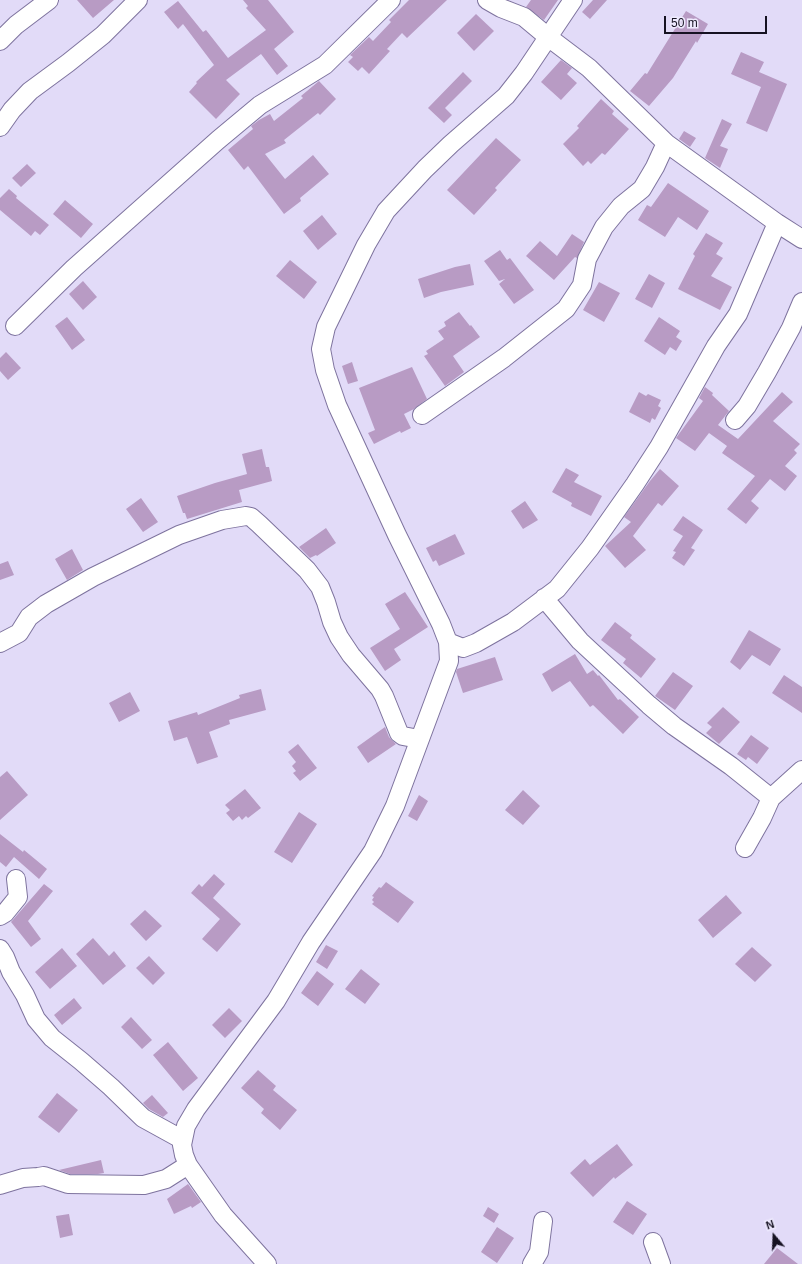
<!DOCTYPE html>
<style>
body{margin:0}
#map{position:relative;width:802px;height:1264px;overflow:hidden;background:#e2dbf8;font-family:Arial,sans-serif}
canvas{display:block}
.north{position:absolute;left:754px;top:1216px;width:40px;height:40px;-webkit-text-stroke:3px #eeeafe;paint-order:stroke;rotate:341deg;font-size:11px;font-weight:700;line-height:16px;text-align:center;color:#161222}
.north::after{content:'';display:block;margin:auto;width:14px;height:18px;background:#161222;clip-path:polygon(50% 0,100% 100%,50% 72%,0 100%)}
.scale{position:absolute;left:664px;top:16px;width:103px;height:18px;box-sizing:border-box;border:2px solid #161222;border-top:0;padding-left:5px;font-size:12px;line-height:14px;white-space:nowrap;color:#161222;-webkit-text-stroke:3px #eeeafe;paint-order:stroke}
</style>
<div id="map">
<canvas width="802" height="1264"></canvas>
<div class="north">N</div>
<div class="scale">50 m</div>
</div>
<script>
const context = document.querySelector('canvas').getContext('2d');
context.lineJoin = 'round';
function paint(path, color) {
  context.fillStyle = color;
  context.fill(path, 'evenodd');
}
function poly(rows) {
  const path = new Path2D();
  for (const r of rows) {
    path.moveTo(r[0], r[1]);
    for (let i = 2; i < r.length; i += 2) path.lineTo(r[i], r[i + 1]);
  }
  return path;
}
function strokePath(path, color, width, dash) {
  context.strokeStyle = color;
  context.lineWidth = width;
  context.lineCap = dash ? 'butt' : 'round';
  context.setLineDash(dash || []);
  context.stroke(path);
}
const building = poly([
 [77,0,114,0,93,18],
 [243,0,268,0,294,32,274,49,288,66,277,75,261,54,226,80,240,94,216,119,189,92,197,83,196,82,214,65,183,24,178,29,164,12,178,1,203,32,206,30,228,58,266,30,246,8,248,6],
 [409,0,447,0,407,38,402,33,387,49,390,51,369,74,362,67,358,71,348,62,353,57,350,55,369,37,373,41,391,22,389,20],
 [531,0,558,0,544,20,526,7],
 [593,0,607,0,590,19,582,12],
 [686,11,708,24,697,43,696,41,673,78,649,106,630,91,645,73,647,74],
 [476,14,494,31,474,51,457,33],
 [741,52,764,62,759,72,787,84,767,132,746,123,761,87,731,74],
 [561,60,572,68,567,74,577,83,561,100,541,82],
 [463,72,472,81,445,108,452,115,444,123,428,108],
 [319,81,336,99,320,115,318,113,284,140,286,143,265,154,285,179,313,155,329,174,300,198,301,201,284,214,248,166,244,170,228,150,253,129,251,126,259,120,270,114,274,121,303,98,301,96],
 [601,99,614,111,612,114,629,129,605,155,602,153,591,164,588,161,583,166,563,144,579,128,577,126],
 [722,119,732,124,720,146,728,149,720,168,705,158],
 [684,131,696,138,690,147,679,139],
 [496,138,521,160,495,188,497,190,474,215,447,190],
 [27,164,36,173,21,187,12,178],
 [668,183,709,211,697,230,678,217,665,237,638,220,647,205,651,207],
 [9,189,17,196,16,198,49,225,40,235,35,231,31,236,0,210,0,198],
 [65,200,93,224,81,238,53,214],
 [322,215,337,234,318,250,303,231],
 [706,233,723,243,716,254,723,258,711,276,732,287,720,310,678,289,695,256,693,254],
 [572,234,584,242,577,258,575,257,554,280,526,256,540,241,557,256],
 [500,250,507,260,510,258,534,290,514,304,499,284,505,279,499,281,484,261],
 [290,260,317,282,304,299,276,276],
 [470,264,474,285,441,292,424,298,418,279,455,267],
 [649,274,665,283,652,308,635,299],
 [83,281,97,297,83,310,69,294],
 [599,282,620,293,604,322,583,310],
 [459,312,470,326,471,325,480,337,453,356,464,372,445,386,424,356,428,354,426,351,444,339,438,331,446,326,444,322],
 [67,317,85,340,72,350,55,326],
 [659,317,680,331,676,337,682,341,676,351,670,347,665,355,644,341],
 [6,352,21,368,8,380,0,371,0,358],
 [352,362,358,381,348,384,342,366],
 [412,367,427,399,414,409,404,414,411,428,401,433,400,431,374,444,368,433,375,430,359,388],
 [705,387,713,393,712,395,729,411,718,425,738,439,782,392,793,402,773,421,800,444,794,450,797,453,785,466,797,476,785,491,770,479,751,501,759,508,746,524,727,509,755,476,722,453,727,446,709,433,695,451,676,438,703,401,699,398],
 [639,392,646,396,648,394,661,400,658,406,661,408,655,420,652,418,650,423,629,412],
 [262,449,266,467,269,467,272,481,239,490,242,502,187,519,185,513,183,513,177,496,215,483,247,474,242,454],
 [566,468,579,475,574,482,602,496,591,516,571,506,572,503,552,492],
 [660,469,679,486,662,506,658,503,633,536,646,550,625,568,605,546,631,522,624,517,650,481],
 [141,498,158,522,143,532,126,509],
 [525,501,538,520,523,529,511,511],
 [683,516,703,530,691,548,695,550,684,566,672,558,676,552,673,551,683,536,673,530],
 [326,528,336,543,317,556,316,555,310,558,299,547],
 [455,534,465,554,439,566,436,560,433,562,426,548],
 [72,549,83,570,67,580,55,559],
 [8,561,14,575,0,580,0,564],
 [405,592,428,627,394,649,401,660,385,671,370,648,400,629,385,604],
 [615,622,632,635,630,638,656,659,641,678,623,663,626,659,601,640],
 [749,630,781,649,770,666,752,655,740,670,730,662],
 [575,654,587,674,593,670,598,676,599,675,618,700,620,699,639,717,623,734,593,705,590,707,570,681,552,692,542,674],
 [495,657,503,680,463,693,456,672,457,669],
 [673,672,693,686,675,710,655,696],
 [784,675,802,687,802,713,772,693],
 [261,689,266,710,229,720,230,724,209,732,218,757,197,764,187,737,174,741,168,721,197,712,198,715,240,698,239,695],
 [130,692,140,711,119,722,109,703],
 [723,707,740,722,719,744,706,733,712,727,707,723],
 [385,727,389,737,396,744,368,763,357,747],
 [751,735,769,748,757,764,748,757,746,760,737,754],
 [298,744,317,768,300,781,293,773,296,771,292,766,296,762,288,752],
 [7,771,28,795,0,820,0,777],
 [245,789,261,808,248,818,246,816,242,820,239,816,233,821,226,813,230,810,225,805],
 [523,790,540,806,523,825,505,810],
 [419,795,428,801,417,821,408,816],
 [299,812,317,824,292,863,274,852],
 [0,834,23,852,24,850,47,869,39,879,14,857,6,867,0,862],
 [214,874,225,884,213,898,241,924,217,952,202,939,220,919,191,893,199,884,202,887],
 [386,882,414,902,398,923,372,904,374,902,372,900,374,897,372,896,379,887,381,888],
 [44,884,53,891,28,921,41,939,31,947,11,922],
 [726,895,742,913,713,938,698,920],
 [145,910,162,926,146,941,130,924],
 [93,938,109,956,114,951,126,966,103,985,76,954],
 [326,945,338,951,327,969,316,962],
 [752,947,772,965,755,982,735,964],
 [62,948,77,966,50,989,35,972],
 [149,956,165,973,153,985,136,968],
 [361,969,380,984,365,1004,345,989],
 [317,971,334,984,318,1006,301,993],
 [74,998,82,1008,62,1025,54,1015],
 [229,1008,242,1021,225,1038,212,1025],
 [131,1017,152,1040,142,1049,121,1027],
 [168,1042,198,1078,183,1091,153,1055],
 [258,1070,276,1086,273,1090,297,1110,280,1130,261,1113,264,1109,241,1088],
 [57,1093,78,1110,59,1133,38,1117],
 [152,1095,168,1113,163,1117,149,1109,143,1103],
 [617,1144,633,1165,615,1179,614,1177,593,1197,570,1173,585,1159,590,1165],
 [101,1160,104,1173,98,1174,70,1174,59,1170],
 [188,1184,201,1202,192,1208,191,1206,174,1214,167,1199],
 [627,1201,647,1214,633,1235,613,1222],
 [488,1207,499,1214,494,1223,483,1216],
 [69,1214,73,1235,60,1238,56,1216],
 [497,1227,514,1238,497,1263,481,1252],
 [777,1248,798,1264,764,1264]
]);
const minor = poly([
 [487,0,501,8,524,17,548,37,589,68,666,143,777,223,802,239],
 [0,41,16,25,49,0],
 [0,127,12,110,30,91,68,63,103,35,138,0],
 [15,326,74,268,218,140,260,105,325,65,391,0],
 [422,415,504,358,566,309,582,285,587,259,604,227,621,206,642,189,655,167,666,143],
 [735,420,747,406,767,372,791,328,802,302],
 [544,598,580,641,649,705,674,726,731,766,771,798,762,818,745,848],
 [448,642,463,648,476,643,513,622,557,589,590,548,635,484,659,447,716,346,738,314,777,223],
 [0,643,19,633,29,617,46,604,93,577,179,535,222,520,246,516,251,517,259,524,307,570,320,587,326,602,332,622,339,637,351,655,380,689,384,696,399,733,403,736,419,739],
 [771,798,802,770],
 [0,916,5,913,18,897,16,879],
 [0,949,5,957,11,972,25,995,36,1019,52,1038,81,1061,111,1087,143,1118,183,1140],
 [0,1185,23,1178,38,1177,44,1176,68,1184,144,1185,166,1179,188,1165],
 [653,1242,661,1264],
 [267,1264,223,1215,188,1165,184,1155,182,1145,186,1126,196,1109,276,1001,311,942,373,851,395,806,449,661,448,642,441,624,397,535,337,405,325,370,321,349,326,327,366,245,386,211,425,169,451,144,506,96,524,73,573,0],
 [532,1264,539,1252,543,1221]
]);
paint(building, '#b89bc4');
strokePath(minor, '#7e739e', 20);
strokePath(minor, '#fff', 18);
</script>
